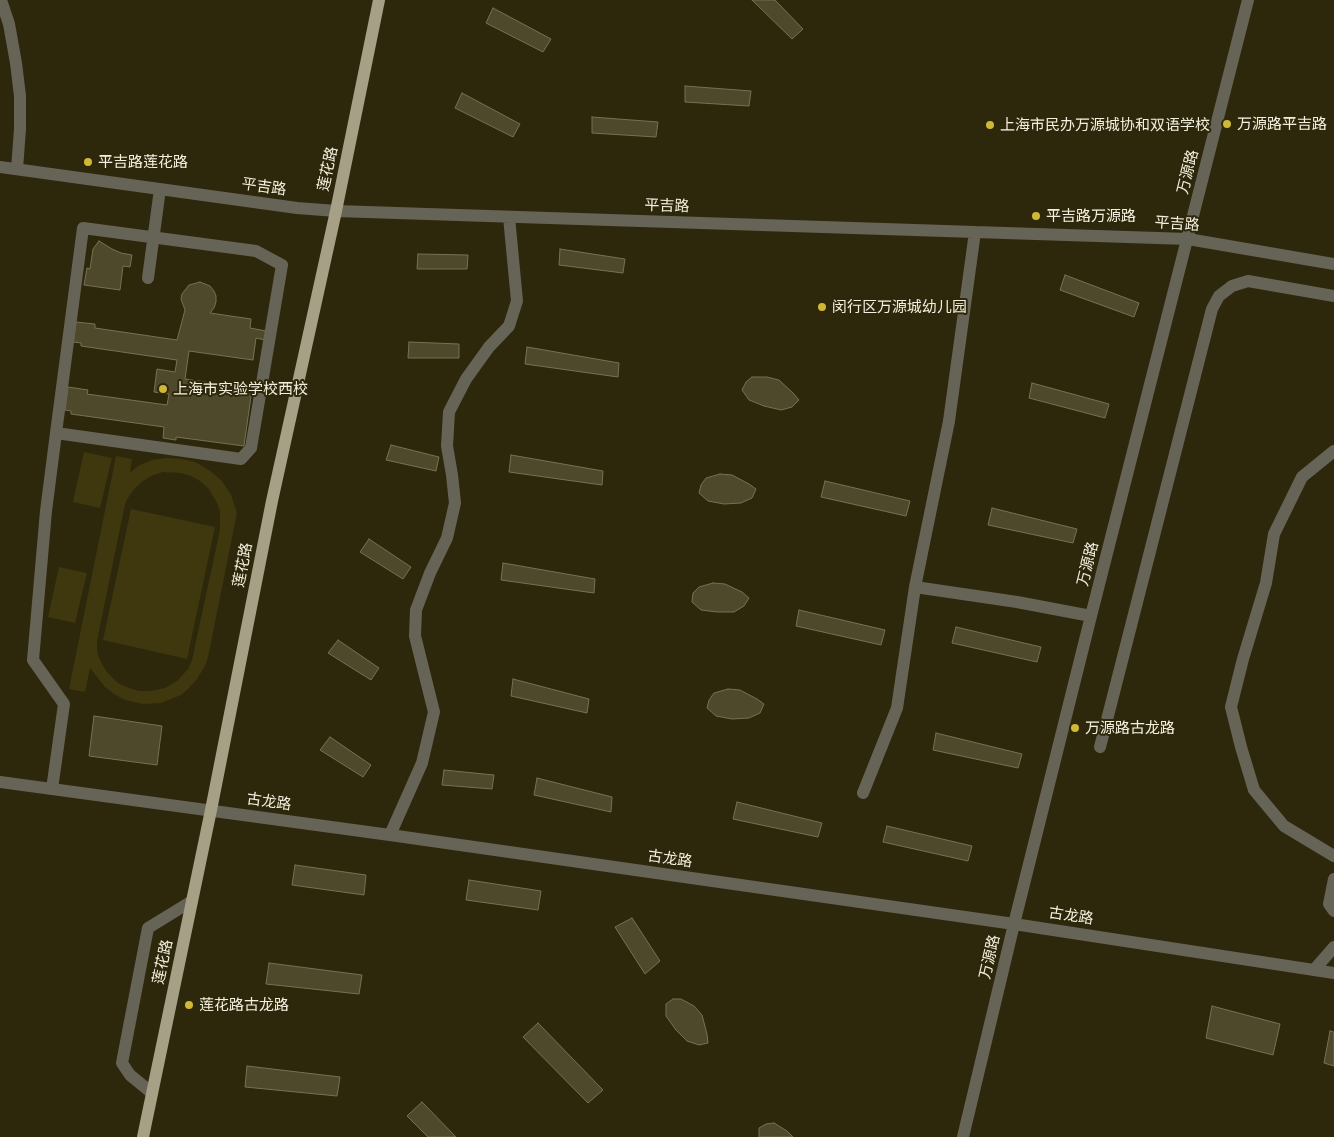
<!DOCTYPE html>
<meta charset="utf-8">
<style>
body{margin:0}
canvas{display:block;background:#2d270b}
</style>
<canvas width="1334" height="1137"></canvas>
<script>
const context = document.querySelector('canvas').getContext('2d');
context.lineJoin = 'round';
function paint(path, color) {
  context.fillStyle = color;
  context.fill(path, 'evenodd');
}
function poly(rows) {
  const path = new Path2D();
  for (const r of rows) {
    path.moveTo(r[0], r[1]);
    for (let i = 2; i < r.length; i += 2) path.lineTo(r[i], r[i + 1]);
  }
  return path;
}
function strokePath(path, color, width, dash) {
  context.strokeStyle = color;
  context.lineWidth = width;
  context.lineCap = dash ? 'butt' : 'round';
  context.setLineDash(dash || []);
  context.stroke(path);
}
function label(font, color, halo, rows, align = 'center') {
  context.font = font + ' "Alegreya Sans","Noto Sans SC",sans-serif';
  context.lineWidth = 4;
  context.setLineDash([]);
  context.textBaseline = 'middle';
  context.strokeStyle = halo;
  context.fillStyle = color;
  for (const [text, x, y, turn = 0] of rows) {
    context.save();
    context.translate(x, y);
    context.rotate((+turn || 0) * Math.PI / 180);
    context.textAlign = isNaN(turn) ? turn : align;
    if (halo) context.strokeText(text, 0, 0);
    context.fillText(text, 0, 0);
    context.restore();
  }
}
const green = poly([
 [84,452,112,458,100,508,73,502],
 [116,456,132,459,130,473,138,466,152,460,167,458,181,459,195,462,209,470,222,481,231,495,237,513,208,657,205,666,197,679,188,689,181,695,161,703,143,704,125,700,114,694,105,687,90,668,85,692,69,689],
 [163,472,181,473,191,476,200,481,208,488,217,503,220,511,220,530,192,660,188,669,177,681,165,688,151,691,139,691,129,688,118,683,106,671,99,658,97,651,97,641,124,509,127,499,136,487,143,481,151,476],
 [131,509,215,527,187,659,103,640],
 [59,567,87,573,75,623,48,617]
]);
const building = poly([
 [752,0,775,0,803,29,792,39,752,0],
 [493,8,551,39,543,52,486,23,493,8],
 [685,86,751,91,749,106,685,102,685,86],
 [462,93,520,124,513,137,455,108,462,93],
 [592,117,658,122,656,137,592,133,592,117],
 [99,241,112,249,121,253,132,255,130,267,123,266,120,290,84,285,87,268,90,269,93,249,99,241],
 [560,249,625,259,623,273,559,265,560,249],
 [418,254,468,255,467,269,417,269,418,254],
 [1065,275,1139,303,1134,317,1060,290,1065,275],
 [200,282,210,286,214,291,216,296,216,302,214,308,210,313,251,319,250,328,266,331,265,340,256,338,253,360,189,351,185,379,252,389,244,446,176,437,176,440,163,438,164,427,71,414,71,411,65,410,68,387,88,390,87,394,167,405,169,394,154,392,157,369,175,372,177,360,81,346,81,343,73,342,76,322,95,324,95,328,177,340,185,310,181,299,182,294,189,285,200,282],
 [409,342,459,344,459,358,408,358,409,342],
 [527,347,619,363,618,377,525,364,527,347],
 [752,377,767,377,779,380,793,393,799,400,792,407,781,410,764,406,749,400,742,390,746,382,752,377],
 [1032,383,1109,404,1105,418,1029,398,1032,383],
 [391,445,439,457,436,471,386,460,391,445],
 [511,455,603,471,602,485,509,472,511,455],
 [720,474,732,475,749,484,756,489,752,498,741,503,724,504,708,501,699,493,701,485,706,478,720,474],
 [825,481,910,501,906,516,821,497,825,481],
 [992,508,1077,529,1073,543,988,525,992,508],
 [369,539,411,567,403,579,360,552,369,539],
 [503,563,595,579,594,593,501,580,503,563],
 [713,583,725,584,742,592,749,598,744,606,734,612,717,612,701,610,692,602,693,593,699,587,713,583],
 [799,610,885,630,881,645,796,626,799,610],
 [956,627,1041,647,1037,662,952,643,956,627],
 [338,640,379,668,371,680,328,653,338,640],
 [513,679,589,699,587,713,511,696,513,679],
 [728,689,740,690,757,699,764,704,760,713,749,718,732,719,716,716,707,708,709,700,714,693,728,689],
 [94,716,162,726,157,765,89,756,94,716],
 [936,733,1022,754,1018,768,933,750,936,733],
 [330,737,371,765,363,777,320,750,330,737],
 [444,770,494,775,492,789,442,785,444,770],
 [537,778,612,797,611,812,534,795,537,778],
 [737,802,822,823,818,837,733,819,737,802],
 [887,826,972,846,968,861,883,842,887,826],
 [295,865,366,875,364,895,292,885,295,865],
 [469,880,541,891,538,910,466,900,469,880],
 [632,918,660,961,645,974,615,927,632,918],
 [269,963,362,975,359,994,266,984,269,963],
 [673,999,681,999,694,1006,702,1015,707,1034,708,1043,699,1045,687,1041,676,1030,666,1016,666,1004,673,999],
 [1212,1006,1280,1024,1273,1055,1206,1038,1212,1006],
 [538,1023,603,1090,588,1103,523,1037,538,1023],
 [1330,1031,1334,1032,1334,1066,1324,1063,1330,1031],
 [247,1066,340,1077,337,1096,245,1087,247,1066],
 [422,1102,456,1137,428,1137,407,1116,422,1102],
 [774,1123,787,1131,793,1137,759,1137,759,1128,766,1124,774,1123]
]);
const minor = poly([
 [1,0,9,24,16,63,20,96,20,129,17,169],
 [0,167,297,208,336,211,1188,239,1334,264],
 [148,278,160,189],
 [1334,451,1302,477,1274,534,1266,583,1243,659,1231,707,1241,747,1254,790,1284,826,1334,856],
 [915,587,1017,602,1091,616],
 [1100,747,1212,309,1219,296,1232,286,1248,281,1334,296],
 [0,782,390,835,1014,924,1334,973],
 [52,789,64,704,33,660,46,511,56,433,83,228,256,251,282,265,251,448,241,459,56,433],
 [863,793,897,708,915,587,949,421,975,232],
 [390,835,422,763,434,712,415,636,416,610,430,573,447,538,455,503,452,475,447,446,449,412,466,379,489,347,509,326,517,301,509,217],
 [1334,879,1329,904,1334,911],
 [1314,970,1334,947],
 [152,1093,130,1075,122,1063,148,928,192,901],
 [963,1137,1014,924,1091,616,1248,0]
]);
const major = poly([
 [143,1137,211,810,272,501,336,211,379,0]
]);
const markers = [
 [1227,124,5,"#d0b837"],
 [990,125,5,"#d0b837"],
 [88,162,5,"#d0b837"],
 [1036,216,5,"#d0b837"],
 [822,307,5,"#d0b837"],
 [163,389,5,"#d0b837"],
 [1075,728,5,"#d0b837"],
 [189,1005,5,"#d0b837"]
];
const poiNames = [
 ["万源路平吉路",1237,124],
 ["上海市民办万源城协和双语学校",1000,125],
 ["平吉路莲花路",98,162],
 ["平吉路万源路",1046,216],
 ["闵行区万源城幼儿园",832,307],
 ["上海市实验学校西校",173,389],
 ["万源路古龙路",1085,728],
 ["莲花路古龙路",199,1005]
];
const streetNames = [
 ["莲花路",328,169,-78],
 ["万源路",1188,172,-76],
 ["平吉路",264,187,8],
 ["平吉路",667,206,2],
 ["平吉路",1177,224,4],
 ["万源路",1088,564,-76],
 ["莲花路",243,565,-79],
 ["古龙路",269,802,8],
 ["古龙路",670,859,8],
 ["古龙路",1071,916,9],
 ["万源路",990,957,-77],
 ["莲花路",163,962,-78]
];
paint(green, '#3f370d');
paint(building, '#4f492c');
strokePath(building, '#777153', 1);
strokePath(minor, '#666457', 12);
strokePath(major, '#a6a086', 12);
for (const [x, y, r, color] of markers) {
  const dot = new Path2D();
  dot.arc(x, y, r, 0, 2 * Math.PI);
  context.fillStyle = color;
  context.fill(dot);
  strokePath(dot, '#2d270b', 2);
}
label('15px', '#f3f0df', '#2d270b', poiNames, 'left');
label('15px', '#f3f0df', '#2d270b', streetNames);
</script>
